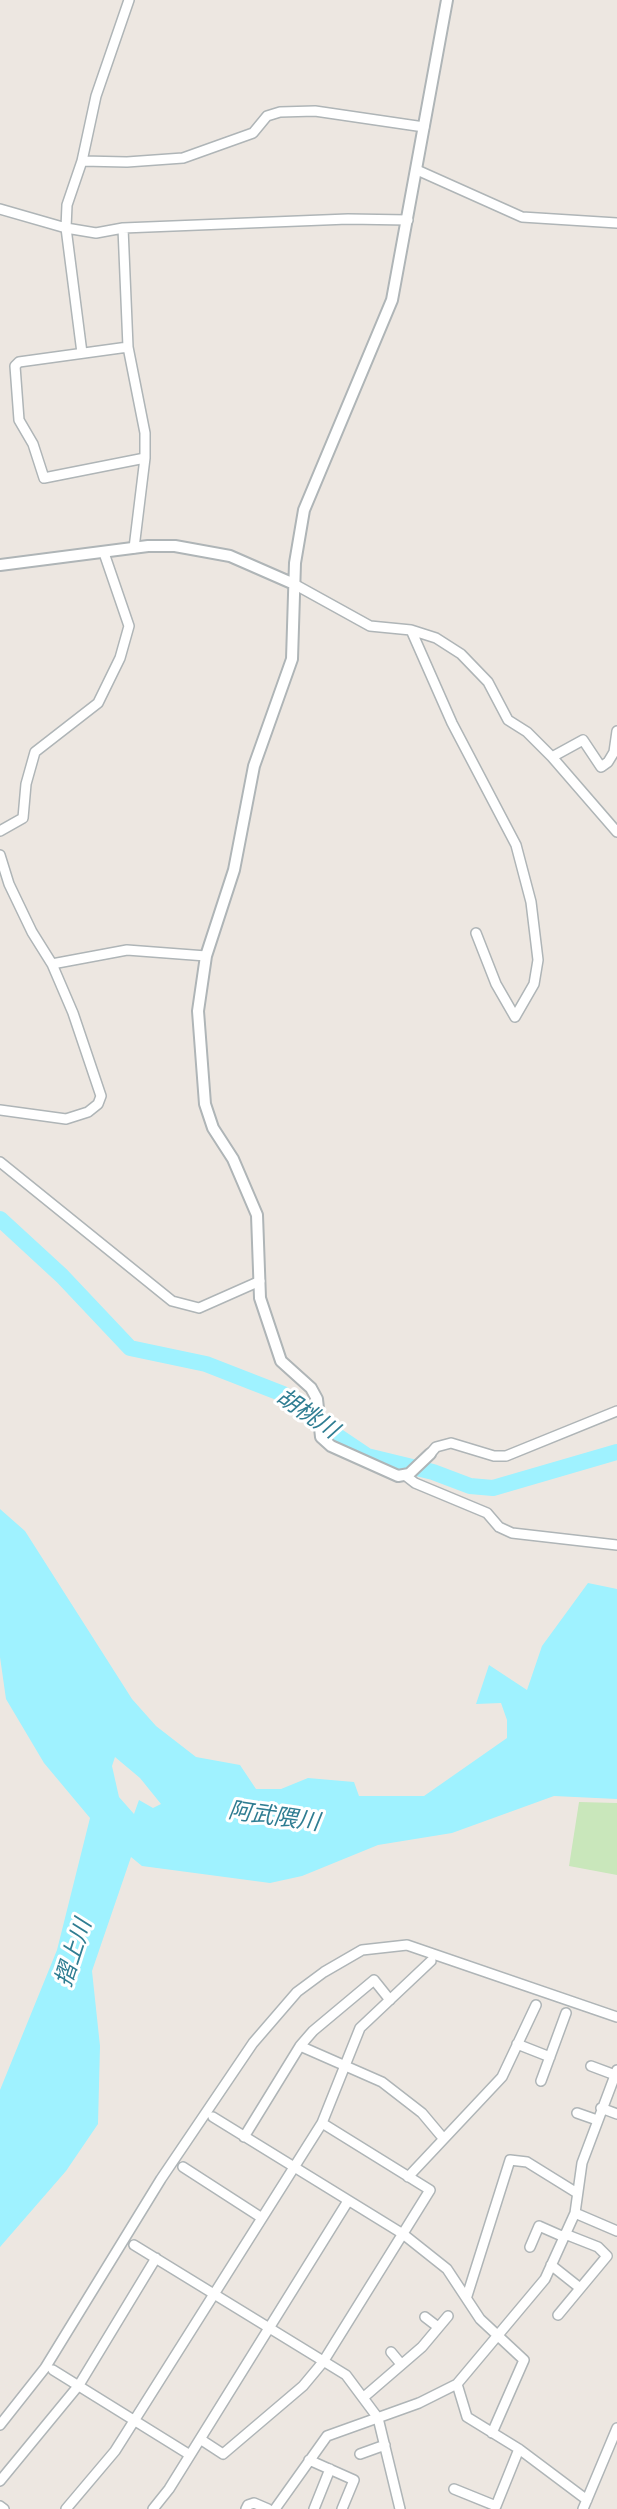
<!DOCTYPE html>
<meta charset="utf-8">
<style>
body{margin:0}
canvas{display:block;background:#ede7e1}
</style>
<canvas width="617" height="2509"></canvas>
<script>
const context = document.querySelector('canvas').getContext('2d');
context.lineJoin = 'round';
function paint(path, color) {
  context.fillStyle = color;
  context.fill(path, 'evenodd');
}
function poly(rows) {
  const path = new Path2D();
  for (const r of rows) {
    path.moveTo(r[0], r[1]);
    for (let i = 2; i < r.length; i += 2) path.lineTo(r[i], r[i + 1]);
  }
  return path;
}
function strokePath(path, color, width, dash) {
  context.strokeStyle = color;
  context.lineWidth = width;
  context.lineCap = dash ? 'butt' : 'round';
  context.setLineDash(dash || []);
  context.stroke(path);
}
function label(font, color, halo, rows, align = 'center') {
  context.font = font + ' Figtree,"Noto Sans JP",sans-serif';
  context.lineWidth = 6;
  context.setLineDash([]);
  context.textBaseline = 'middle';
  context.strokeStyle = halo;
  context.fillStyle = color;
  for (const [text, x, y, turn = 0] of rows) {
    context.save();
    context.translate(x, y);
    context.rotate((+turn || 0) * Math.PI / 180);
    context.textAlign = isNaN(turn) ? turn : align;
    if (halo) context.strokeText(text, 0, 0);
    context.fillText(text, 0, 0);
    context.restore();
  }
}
const green = poly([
 [579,1802,617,1803,617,1875,569,1866]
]);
const water = poly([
 [0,1509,25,1531,132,1699,156,1726,196,1757,240,1765,256,1789,281,1789,308,1778,354,1782,359,1796,424,1796,507,1738,507,1720,501,1703,476,1704,489,1665,527,1690,542,1646,588,1583,617,1589,617,1799,554,1796,452,1833,378,1845,302,1876,270,1883,142,1866,131,1857,92,1971,100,2046,98,2124,66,2171,0,2247,0,2090,57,1950,90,1818,44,1763,6,1699,0,1657],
 [115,1757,140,1778,161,1804,153,1808,139,1800,134,1814,119,1797,112,1766]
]);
const river = poly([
 [0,1219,62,1276,130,1348,206,1364,283,1394,301,1405,312,1419,367,1456,433,1472,470,1486,493,1488,617,1452]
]);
const minor = poly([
 [82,161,127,162,183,158,253,133,267,116,280,112,315,111,424,127],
 [417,170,522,217,617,223],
 [0,209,66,228,96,233,123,228,348,219,408,220],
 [123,228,128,347,145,433,145,458,134,548],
 [128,347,19,362,15,366,19,420,33,444,44,478,145,458],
 [82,353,66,228,67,205,82,161,96,96,129,0],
 [294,584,370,626,411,630,436,638,461,654,488,682,508,720,527,732,552,757,617,832],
 [411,630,452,723,516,845,531,902,538,960,534,984,515,1017,496,984,476,933],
 [552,757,583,740,601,767,608,762,614,752,617,731],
 [0,831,23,818,26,784,35,752,98,703,120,658,129,626,104,553],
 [0,855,9,884,32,932,52,964,73,1013,101,1096,98,1104,88,1112,66,1119,0,1110],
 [52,964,127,950,206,956],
 [0,1162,172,1301,199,1308,260,1281],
 [430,1454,436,1447,451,1443,494,1456,506,1456,617,1411],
 [406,1476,415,1483,487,1513,499,1527,512,1533,617,1545],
 [517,2044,550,2057],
 [300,2046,382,2082,422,2113,443,2138],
 [591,2066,615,2075],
 [541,2081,566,2013],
 [601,2108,617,2114],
 [577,2113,597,2120],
 [213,2117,403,2234,447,2269,480,2319,524,2360,492,2433],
 [244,2137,300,2046,313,2031,374,1980,390,2000],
 [183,2167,262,2218],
 [408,2177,502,2077,536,2005],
 [575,2213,617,2231],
 [134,2245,346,2375,378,2418,400,2509],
 [530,2247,539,2226,564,2237],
 [551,2265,580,2288],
 [467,2296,510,2160,527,2162,577,2193],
 [558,2315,607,2256,598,2247,565,2234],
 [425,2317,438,2327],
 [391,2352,401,2364],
 [53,2370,190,2455],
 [457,2384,467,2417,519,2449,587,2500],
 [364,2397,422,2347,448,2316],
 [0,2425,45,2368,161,2179,253,2043,297,1992,324,1972,362,1950,407,1945,617,2017],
 [200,2439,223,2454,303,2386,323,2362,430,2190,322,2123],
 [360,2454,385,2445],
 [309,2460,354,2480,342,2509],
 [0,2481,79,2385,156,2258],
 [454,2489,496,2506,519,2449],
 [0,2506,4,2509],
 [66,2509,115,2451,322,2123,360,2028,431,1961],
 [153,2509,169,2489,348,2201],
 [246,2509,248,2505,254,2503,268,2509],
 [275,2509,327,2436,419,2403,457,2384,545,2279,575,2213,582,2163,617,2070],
 [314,2509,330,2469],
 [583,2509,617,2428]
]);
const tertiary = poly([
 [0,565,148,546,175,546,230,556,294,584],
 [430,1454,409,1474,398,1476,331,1446,321,1437,317,1399,311,1388,281,1361,260,1298,257,1215,233,1159,213,1128,205,1104,198,1011,206,956,234,870,254,766,292,659,295,563,304,510,392,300,447,0]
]);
const waterNames = [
 ["胡桃川",307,1414,34],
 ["阿武隈川",274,1817,8],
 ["摺上川",74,1953,-72]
];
paint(green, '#c9e7bb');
paint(water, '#9ff2ff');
strokePath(river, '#9ff2ff', 16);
strokePath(minor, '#afb5b7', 12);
strokePath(tertiary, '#afb5b7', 14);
strokePath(minor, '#fff', 9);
strokePath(tertiary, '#fff', 10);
label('italic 23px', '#2f7d92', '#fff', waterNames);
</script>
